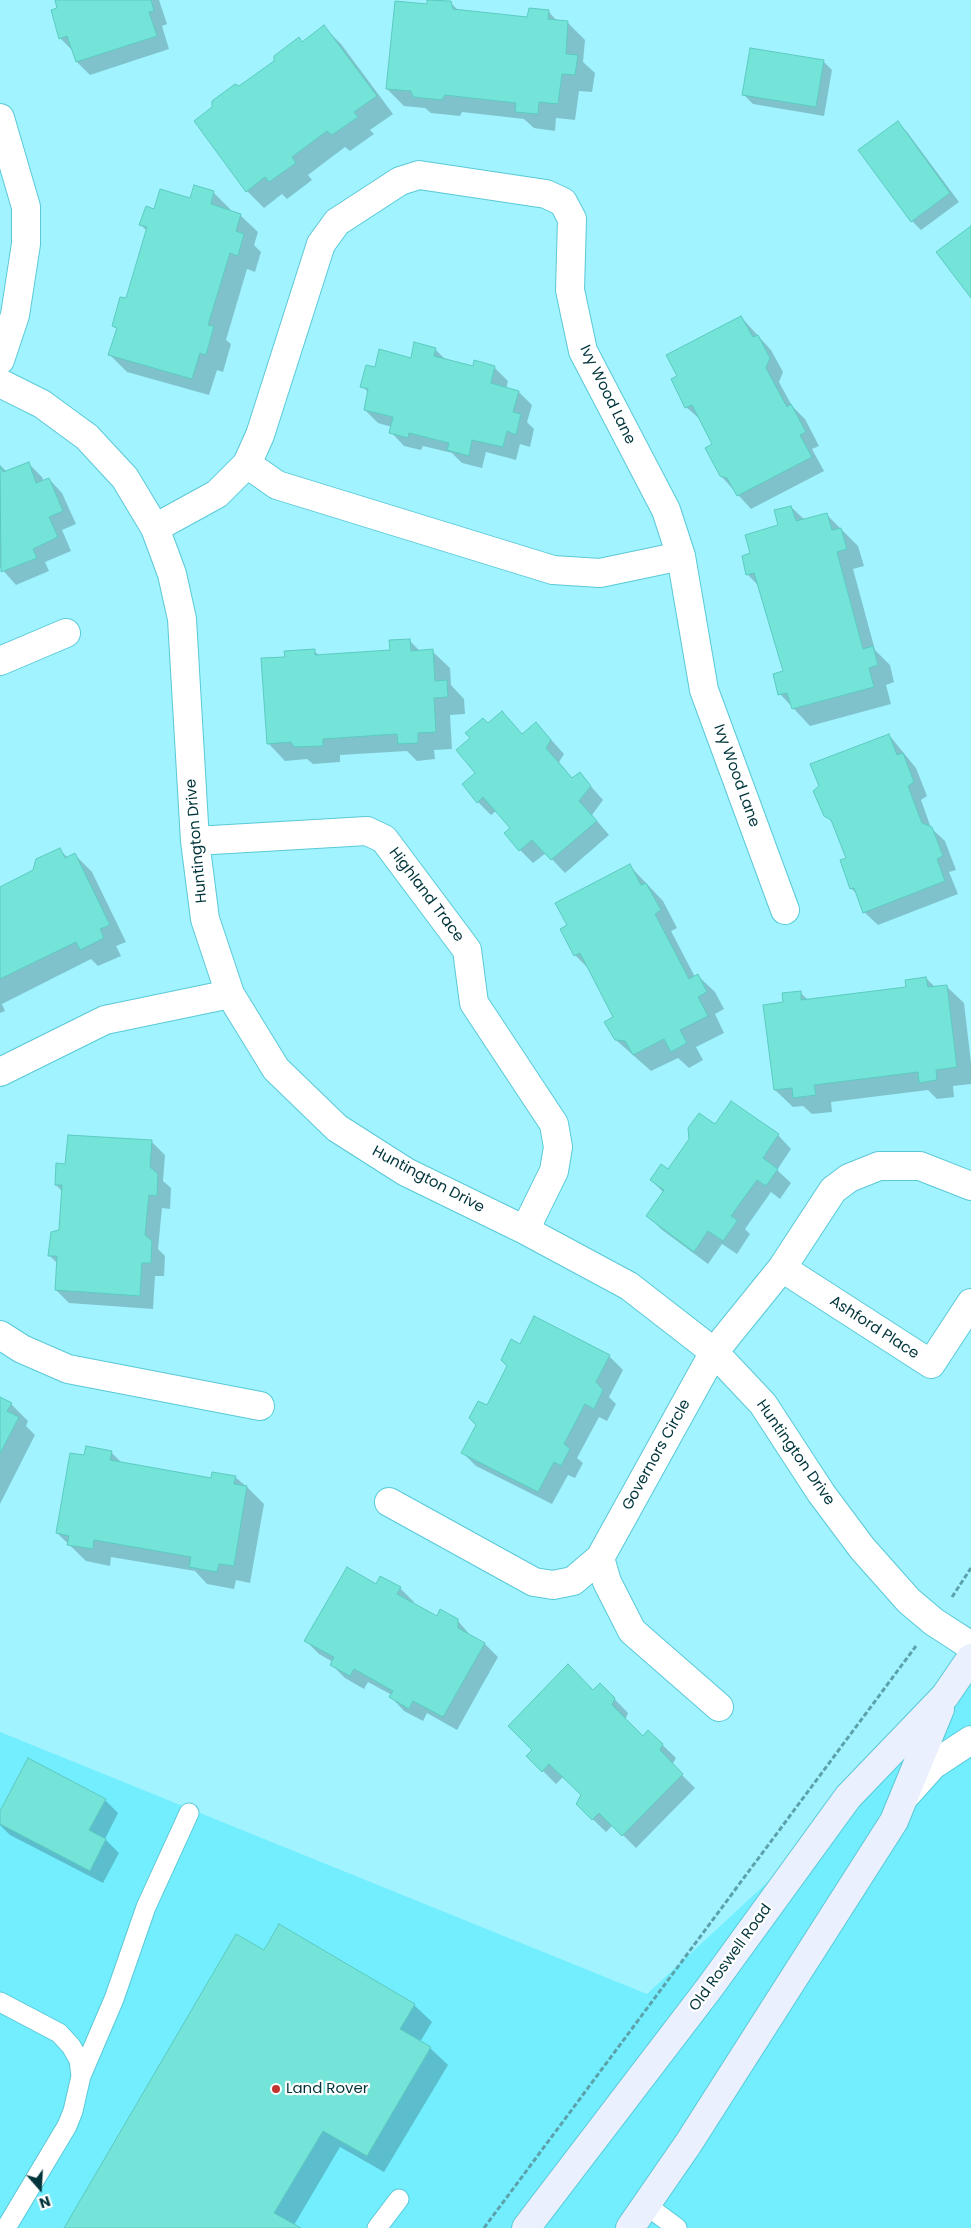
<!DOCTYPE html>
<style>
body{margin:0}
#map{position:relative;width:971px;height:2228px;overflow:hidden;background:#a0f3ff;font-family:Poppins,sans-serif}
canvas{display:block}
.north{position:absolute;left:15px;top:2163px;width:50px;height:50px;-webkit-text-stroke:4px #fff;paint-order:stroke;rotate:161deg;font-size:14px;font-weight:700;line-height:20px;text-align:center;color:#01353b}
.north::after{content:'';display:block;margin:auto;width:18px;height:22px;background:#01353b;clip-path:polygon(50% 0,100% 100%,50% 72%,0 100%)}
</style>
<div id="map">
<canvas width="971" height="2228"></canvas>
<div class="north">N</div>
</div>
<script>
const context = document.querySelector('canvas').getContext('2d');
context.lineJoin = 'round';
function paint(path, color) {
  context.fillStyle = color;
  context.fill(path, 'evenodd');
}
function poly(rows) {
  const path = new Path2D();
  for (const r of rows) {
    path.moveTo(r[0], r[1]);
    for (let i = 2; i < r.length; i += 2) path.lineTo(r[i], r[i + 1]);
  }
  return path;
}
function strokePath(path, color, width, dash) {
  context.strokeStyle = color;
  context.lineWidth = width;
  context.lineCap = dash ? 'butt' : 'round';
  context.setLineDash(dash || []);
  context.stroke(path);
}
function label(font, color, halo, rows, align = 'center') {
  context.font = font + ' Poppins,sans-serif';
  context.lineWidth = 4.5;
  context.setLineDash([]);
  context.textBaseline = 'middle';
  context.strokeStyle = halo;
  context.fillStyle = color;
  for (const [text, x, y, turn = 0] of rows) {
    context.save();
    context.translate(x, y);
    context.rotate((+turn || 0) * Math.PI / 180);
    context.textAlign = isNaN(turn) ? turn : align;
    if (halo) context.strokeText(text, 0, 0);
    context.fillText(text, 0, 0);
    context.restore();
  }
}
const built = poly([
 [971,1672,971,2228,0,2228,0,1732,647,1994,925,1736]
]);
const shadow = poly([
 [56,0,159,0,167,24,162,26,169,49,90,75,77,62,73,51,60,38,59,9],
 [428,0,450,2,459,11,529,18,548,11,558,22,568,23,585,40,583,62,595,73,592,92,579,91,575,120,556,118,555,131,534,128,524,119,462,112,460,116,431,113,425,108,404,106,387,89,428,6],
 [324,27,341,44,393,114,370,130,374,134,350,151,345,147,308,175,312,180,287,199,282,194,264,208,247,191,239,88],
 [823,61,832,70,824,116,753,104,744,95],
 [898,123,907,132,959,202,921,230,912,221,859,150],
 [213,192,230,209,230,211,240,215,258,232,254,245,261,252,255,272,247,269,226,340,231,344,223,372,217,370,209,395,127,372,110,355,118,330,113,326,127,300,147,231,141,225,155,211],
 [741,317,771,350,783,372,779,382,792,406,805,419,819,446,812,449,824,471,751,509,721,476,713,445,701,420,686,407,679,377],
 [435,349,447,361,474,368,494,367,508,381,506,389,519,392,532,405,527,422,534,429,530,447,520,444,516,460,486,452,482,468,462,463,452,453,423,446,421,450,404,446,391,432,392,427,378,423,365,410,369,393,362,386,375,369,412,359],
 [28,463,42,477,44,482,49,479,62,493,76,524,62,530,71,551,45,562,49,571,16,585,0,567,0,465,7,472],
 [791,507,805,520,827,515,858,546,864,566,853,569,875,650,890,665,894,682,886,685,891,704,810,726,780,694,784,672,760,587,748,575,743,557,752,554,780,526],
 [409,640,421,652,432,651,450,668,451,685,464,699,465,714,450,715,452,749,434,750,435,759,417,761,407,751,340,755,340,762,313,764,307,759,285,761,268,743,286,658,314,651,320,656,391,651],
 [502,713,523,735,536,723,564,754,559,762,573,779,580,774,603,800,592,815,609,835,565,873,546,853,533,863,520,850,512,828,496,811,491,815,478,802,477,773,488,725],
 [889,735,916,768,927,796,921,800,931,828,945,841,956,870,949,872,958,894,878,925,864,912,858,895,851,888,847,859,835,825,825,815],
 [60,850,68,858,75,855,92,872,126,942,116,946,121,956,98,966,91,959,2,1004,5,1011,0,1013,0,888,34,871],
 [629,865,663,901,677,928,671,931,695,977,697,975,715,992,724,1009,715,1014,724,1033,696,1047,703,1060,689,1068,678,1058,651,1071,616,1040,615,1018,590,970,575,955,562,929,568,926],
 [926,978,935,987,946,986,964,1003,971,1063,971,1084,953,1086,954,1097,937,1099,928,1090,831,1102,832,1112,812,1114,803,1106,793,1107,775,1090,784,1003,800,992,808,1000,907,988],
 [715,1126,778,1135,791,1149,777,1170,791,1183,780,1199,771,1192,745,1229,750,1234,737,1254,722,1244,708,1264,661,1229,648,1216,664,1193,651,1180,668,1171],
 [151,1141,165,1155,163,1181,171,1188,170,1209,162,1208,158,1249,165,1256,164,1276,155,1276,153,1309,69,1303,56,1290,58,1264,49,1255,60,1231,62,1191,56,1185,66,1165],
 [520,1345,609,1356,623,1370,609,1397,616,1404,607,1421,599,1417,577,1458,583,1463,575,1478,568,1475,552,1504,476,1466,463,1453],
 [0,1399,11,1404,28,1421,26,1426,35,1435,0,1504],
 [111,1452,123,1464,212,1480,235,1477,247,1487,264,1504,250,1583,236,1580,234,1589,207,1584,195,1571,111,1557,110,1566,86,1561,57,1533,85,1457],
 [376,1585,400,1588,414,1602,412,1604,437,1618,457,1620,471,1636,485,1644,498,1657,457,1730,427,1713,423,1721,404,1711,391,1697,392,1695,368,1682,364,1689,345,1678,332,1665,333,1662,319,1654,306,1641],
 [600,1684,628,1713,625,1720,643,1737,648,1731,676,1758,672,1765,695,1788,636,1848,613,1825,606,1832,577,1804,582,1795,563,1777,556,1784,528,1756],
 [105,1800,118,1813,105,1839,119,1853,103,1883,10,1835,0,1825,0,1814],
 [265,1952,414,2005,432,2022,420,2042,430,2048,448,2065,384,2172,340,2147,294,2225,298,2228,65,2228]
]);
const building = poly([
 [55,0,151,0,154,11,149,12,157,36,76,62,67,36,59,39,51,10,57,8,55,0],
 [427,0,451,1,453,9,527,17,529,8,549,10,548,19,568,21,566,54,578,55,575,75,562,74,558,104,539,102,538,114,515,112,516,103,445,95,442,100,413,97,411,91,386,89,395,1,427,4,427,0],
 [324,25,377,96,354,112,358,117,332,135,327,131,292,157,296,163,269,182,265,177,246,192,194,121,212,107,212,101,235,84,239,86,274,61,274,56,299,37,302,42,324,25],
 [750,48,824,60,816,107,742,95,750,48],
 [898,121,950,193,911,222,858,150,898,121],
 [194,185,214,191,211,204,241,214,236,231,244,234,238,256,230,253,208,325,214,326,206,355,200,353,192,379,108,355,117,328,112,326,120,297,126,298,147,227,139,225,146,206,154,209,160,189,190,198,194,185],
 [971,226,971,298,936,252,971,226],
 [741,316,753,337,758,335,770,358,766,368,787,407,791,404,806,432,800,435,812,457,737,496,727,478,720,476,705,448,712,444,692,405,685,408,671,379,677,376,666,355,741,316],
 [414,342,436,348,434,356,473,366,474,360,495,366,491,383,519,391,513,412,521,414,516,435,507,431,503,447,472,440,469,456,447,450,449,443,409,433,408,438,389,433,393,417,364,410,368,389,360,387,366,365,375,367,379,349,411,358,414,342],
 [29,462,36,483,49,478,63,511,49,517,58,537,33,549,37,558,1,572,0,466,3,472,29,462],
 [791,506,796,521,827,513,832,530,841,528,847,549,837,552,863,649,873,646,878,665,869,668,874,687,792,709,787,693,778,695,773,674,783,671,754,573,746,575,742,556,750,553,745,535,778,525,774,510,791,506],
 [410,639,411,651,433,649,435,681,447,680,448,697,434,698,436,732,418,733,418,743,398,744,397,734,323,739,323,746,294,747,291,742,267,744,261,658,285,657,284,651,315,649,315,655,390,650,389,640,410,639],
 [502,711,522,734,536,722,551,740,546,748,572,778,580,772,591,786,579,801,597,821,551,860,532,840,519,851,504,833,510,828,483,797,477,803,462,784,475,773,456,750,470,738,465,733,483,718,488,723,502,711],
 [889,734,897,755,903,753,914,782,908,786,922,823,932,827,943,856,937,859,945,881,863,913,854,888,850,889,840,860,846,858,831,820,824,816,813,791,819,786,810,764,889,734],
 [60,848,65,858,75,853,110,925,100,929,104,938,80,950,76,942,0,979,0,887,33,870,36,859,60,848],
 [630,864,641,885,646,883,661,910,655,914,689,979,698,974,707,992,698,997,708,1016,680,1030,687,1043,671,1052,664,1039,633,1055,625,1041,615,1040,604,1022,613,1017,580,953,574,956,560,929,567,925,555,903,630,864],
 [926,977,928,987,947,985,957,1067,936,1070,937,1080,919,1083,918,1072,814,1085,816,1095,793,1098,792,1088,774,1090,763,1005,783,1002,782,993,801,991,801,1000,906,987,905,980,926,977],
 [731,1101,779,1134,763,1158,778,1169,766,1186,757,1180,731,1216,738,1220,723,1241,708,1231,694,1252,646,1216,664,1190,650,1180,661,1164,668,1169,689,1139,688,1128,699,1113,715,1124,731,1101],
 [68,1135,152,1140,150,1167,158,1174,157,1196,149,1195,145,1235,152,1241,151,1263,142,1263,140,1296,55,1290,57,1256,48,1256,51,1232,59,1230,62,1185,55,1185,56,1163,65,1164,68,1135],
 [534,1316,610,1355,596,1382,603,1390,594,1409,585,1404,564,1444,570,1449,561,1466,554,1462,538,1492,461,1453,476,1425,469,1418,478,1401,487,1405,507,1366,501,1360,511,1339,520,1344,534,1316],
 [0,1397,12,1403,7,1411,19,1417,0,1454,0,1397],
 [86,1446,112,1451,110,1460,211,1478,212,1472,236,1476,234,1484,247,1486,234,1566,219,1564,217,1572,189,1567,191,1557,94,1540,93,1549,67,1545,69,1536,56,1533,70,1453,84,1455,86,1446],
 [347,1567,376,1584,380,1576,401,1587,397,1594,437,1616,440,1609,458,1619,458,1628,485,1643,443,1717,413,1701,409,1709,389,1697,393,1691,354,1669,350,1676,330,1665,334,1657,304,1641,347,1567],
 [568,1664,593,1690,600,1683,615,1698,612,1705,643,1736,648,1730,663,1744,660,1750,683,1774,622,1836,599,1813,592,1820,576,1804,581,1795,549,1764,542,1772,526,1756,532,1750,508,1726,568,1664],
 [28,1758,106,1799,89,1830,106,1839,90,1871,0,1824,0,1811,28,1758],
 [279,1924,415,2004,400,2029,431,2047,367,2156,323,2131,274,2213,301,2228,64,2228,236,1934,264,1950,279,1924]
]);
const path = poly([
 [952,1597,971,1568],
 [484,2228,916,1646]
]);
const lane = poly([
 [0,2002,59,2033,71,2046,79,2060,81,2076,73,2111,67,2126,6,2228],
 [81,2076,114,1999,146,1907,189,1813],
 [646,2205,677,2228],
 [377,2228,399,2199]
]);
const street = poly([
 [0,118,26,207,26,244,15,315,0,360],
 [0,383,42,404,87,437,125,478,155,528,172,574,182,619,195,841,205,919,230,994,276,1069,337,1128,406,1172,525,1230,629,1286,714,1352,763,1404,821,1493,862,1548,909,1601,934,1622,971,1646],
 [247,464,277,485,553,570,600,573,681,556],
 [155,528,217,494,247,464,260,435,321,244,337,222,400,181,419,175,546,194,563,202,572,219,570,290,583,351,666,510,681,556,704,690,785,910],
 [0,661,66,633],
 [195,841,367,831,384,839,467,950,474,1003,554,1124,558,1147,554,1171,525,1230],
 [0,1072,105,1020,230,994],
 [971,1186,920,1166,879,1166,849,1178,833,1190,782,1268,931,1364,971,1303],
 [0,1335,22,1349,68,1369,260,1406],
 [389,1502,534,1582,553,1585,573,1581,600,1558,714,1352,782,1268],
 [600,1558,607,1582,632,1631,719,1707],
 [907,1794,933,1765,971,1740]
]);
const secondary = poly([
 [526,2228,710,1987,848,1797,945,1696,971,1658],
 [630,2228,688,2144,894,1821,940,1709]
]);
const markers = [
 [276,2089,5,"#c2342f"]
];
const streetNames = [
 ["Ivy Wood Lane",607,395,64],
 ["Ivy Wood Lane",736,776,70],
 ["Huntington Drive",197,841,-95],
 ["Highland Trace",426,895,53],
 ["Huntington Drive",428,1180,28],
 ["Ashford Place",874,1328,33],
 ["Huntington Drive",795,1453,55],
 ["Governors Circle",657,1455,-61],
 ["Old Roswell Road",731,1958,-54]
];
const poiNames = [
 ["Land Rover",286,2089]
];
paint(built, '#73eeff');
paint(shadow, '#0003');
paint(building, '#74e3d8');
strokePath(building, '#5ccac0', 1);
strokePath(lane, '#5ac9d7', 21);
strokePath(street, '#5ac9d7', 30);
strokePath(secondary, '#5ac9d7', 30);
strokePath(path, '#5ca2ab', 3, [5, 2.5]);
strokePath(lane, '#fff', 19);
strokePath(street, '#fff', 28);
strokePath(secondary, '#eaf0fe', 28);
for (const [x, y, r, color] of markers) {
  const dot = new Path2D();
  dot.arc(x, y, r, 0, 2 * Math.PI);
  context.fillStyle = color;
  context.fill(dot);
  strokePath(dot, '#fff', 2);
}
label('15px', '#01353b', '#fff', streetNames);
label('15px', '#01353b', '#fff', poiNames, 'left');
</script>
